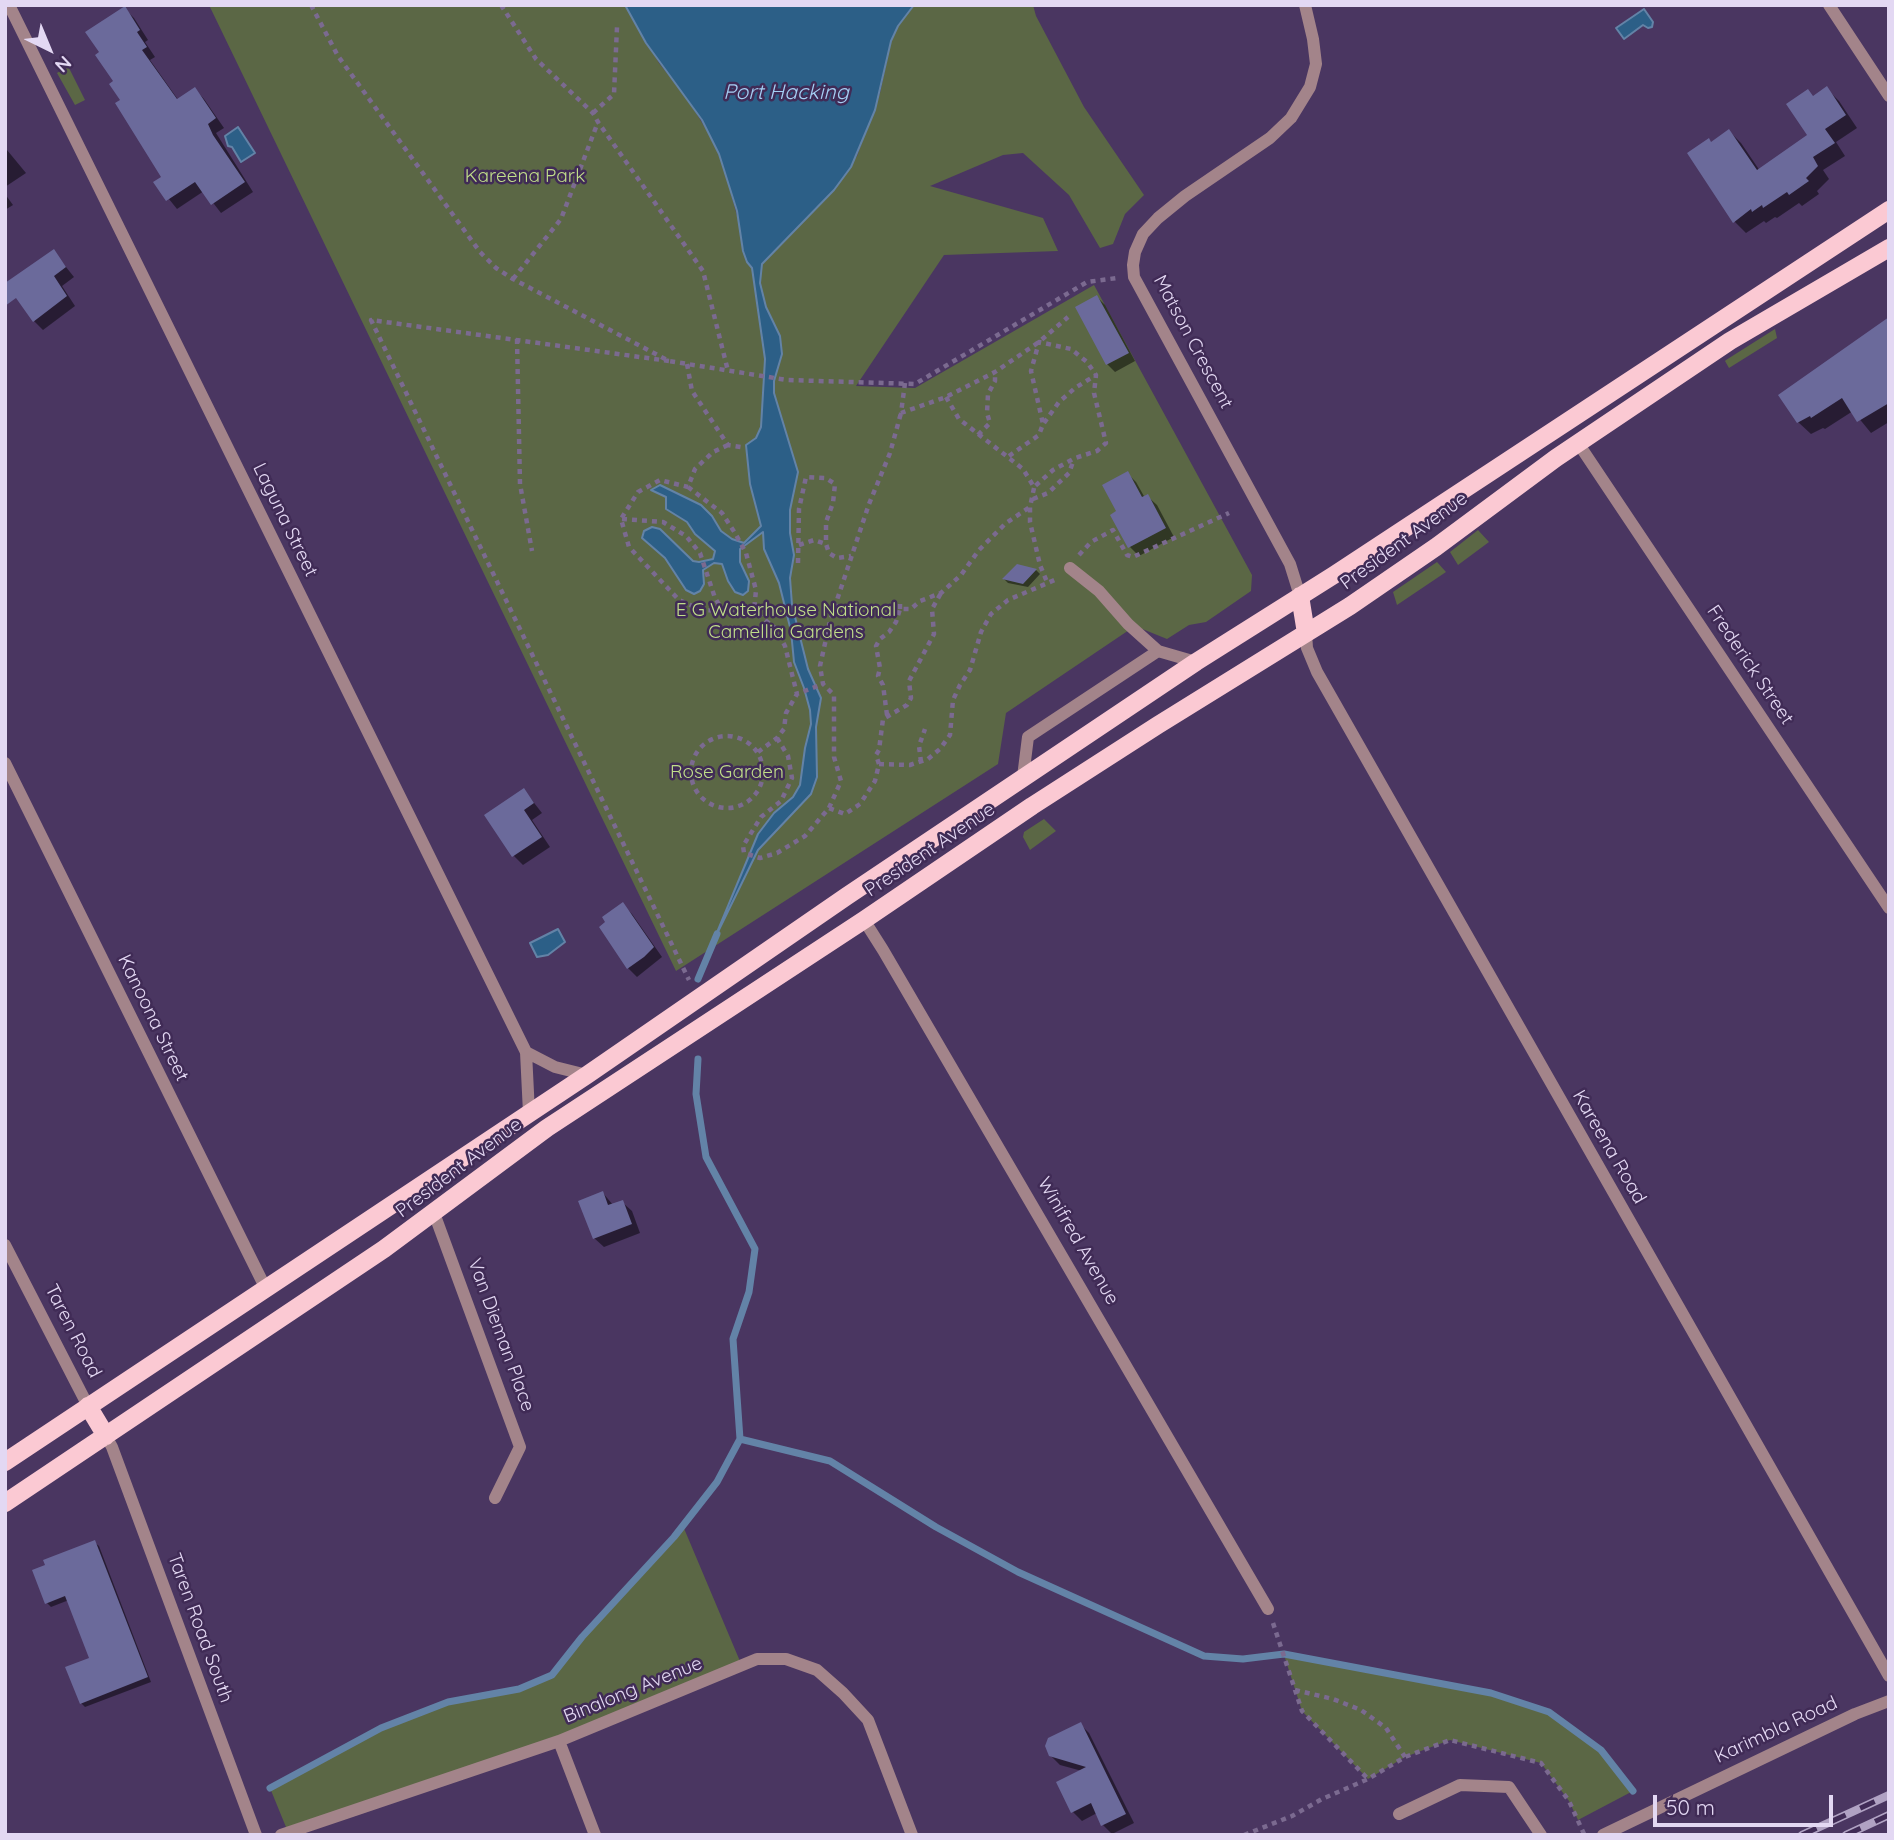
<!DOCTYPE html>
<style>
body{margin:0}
#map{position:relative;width:1894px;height:1840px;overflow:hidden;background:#4a3661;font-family:Quicksand,sans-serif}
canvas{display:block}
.frame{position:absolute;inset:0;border:7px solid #e3d8f3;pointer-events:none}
.north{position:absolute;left:14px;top:14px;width:70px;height:70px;-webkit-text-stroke:5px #402b56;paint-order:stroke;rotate:137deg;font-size:19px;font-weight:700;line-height:28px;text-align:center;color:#e3d8f3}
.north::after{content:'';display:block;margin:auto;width:24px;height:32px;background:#e3d8f3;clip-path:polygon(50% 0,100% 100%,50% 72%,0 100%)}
.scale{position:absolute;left:1653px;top:1795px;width:180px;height:32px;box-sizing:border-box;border:4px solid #e3d8f3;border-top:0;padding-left:9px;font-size:21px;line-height:24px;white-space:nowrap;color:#e3d8f3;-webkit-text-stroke:5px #402b56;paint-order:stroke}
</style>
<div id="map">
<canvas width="1894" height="1840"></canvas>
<div class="frame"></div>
<div class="north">N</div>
<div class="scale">50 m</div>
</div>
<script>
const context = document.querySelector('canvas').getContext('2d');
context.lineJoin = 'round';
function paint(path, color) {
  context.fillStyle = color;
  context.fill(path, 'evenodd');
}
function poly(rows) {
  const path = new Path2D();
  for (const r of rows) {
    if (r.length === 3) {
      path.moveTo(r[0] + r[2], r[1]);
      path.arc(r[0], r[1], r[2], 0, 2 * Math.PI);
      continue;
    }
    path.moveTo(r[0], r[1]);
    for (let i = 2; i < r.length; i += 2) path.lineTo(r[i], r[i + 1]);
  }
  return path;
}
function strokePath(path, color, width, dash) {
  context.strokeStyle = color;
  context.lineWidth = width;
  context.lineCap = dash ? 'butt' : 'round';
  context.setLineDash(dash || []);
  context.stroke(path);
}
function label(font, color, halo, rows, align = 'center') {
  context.font = font + ' Quicksand,sans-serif';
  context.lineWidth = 5;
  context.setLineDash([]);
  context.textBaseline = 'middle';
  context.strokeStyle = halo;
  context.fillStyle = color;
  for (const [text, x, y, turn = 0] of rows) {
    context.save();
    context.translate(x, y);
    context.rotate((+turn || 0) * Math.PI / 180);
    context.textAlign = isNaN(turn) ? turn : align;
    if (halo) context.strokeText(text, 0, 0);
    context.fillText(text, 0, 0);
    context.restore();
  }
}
const green = poly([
 [209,5,625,5,659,63,689,101,713,141,724,168,739,223,759,266,805,220,857,156,880,93,891,41,898,26,914,5,1033,5,1036,16,1084,107,1144,195,1125,214,1113,244,1100,248,1069,195,1023,153,1003,155,930,186,1043,218,1058,251,944,255,856,386,915,388,1094,285,1252,575,1251,591,1206,622,1189,625,1167,639,1135,626,1006,713,998,764,676,971],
 [68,66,85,100,75,105,57,73],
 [1775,329,1777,338,1729,368,1725,361,1726,360],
 [1478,530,1489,542,1458,565,1450,552],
 [1437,562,1446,572,1397,605,1393,592],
 [1044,819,1056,831,1030,850,1023,837,1024,832],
 [683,1526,742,1666,559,1741,288,1832,270,1788,381,1728,448,1702,519,1689,552,1675,582,1637],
 [1285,1658,1301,1658,1491,1693,1549,1712,1601,1750,1633,1791,1578,1820,1569,1801,1541,1763,1450,1740,1405,1757,1368,1779,1302,1711]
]);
const water = poly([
 [625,5,914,5,898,26,891,41,875,110,851,167,834,190,762,264,760,283,766,307,780,336,782,354,774,381,774,393,798,472,790,510,790,533,794,555,790,578,792,605,808,669,821,698,816,727,817,777,811,794,758,850,713,942,758,834,774,813,793,797,800,785,805,748,811,724,810,710,804,688,794,662,791,631,779,583,764,549,763,532,740,549,740,562,749,581,748,591,743,595,735,592,728,581,722,564,714,563,703,570,704,584,700,591,694,594,686,590,665,558,642,538,644,531,652,527,660,529,693,561,699,562,713,559,715,551,695,534,687,522,666,509,666,497,651,490,660,485,701,505,712,516,721,531,732,539,744,543,761,526,750,484,746,445,756,438,761,427,765,359,752,268,747,262,743,251,737,211,719,154,702,120,646,43,625,5],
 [1644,9,1653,22,1652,27,1648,28,1643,25,1624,39,1616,28,1644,9],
 [238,127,255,153,241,162,232,147,228,146,225,136,238,127],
 [558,929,565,942,548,955,537,957,530,943,558,929]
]);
const shadow = poly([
 [124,8,134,18,148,40,145,42,155,57,150,60,179,101,195,89,204,99,224,128,216,133,253,192,221,213,204,191,177,209,156,183,163,178,122,100,101,53],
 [1827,89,1839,101,1857,128,1836,142,1845,156,1823,170,1829,179,1817,191,1819,194,1802,206,1799,203,1777,218,1775,217,1766,223,1764,221,1746,233,1735,222,1712,143,1729,131,1741,143,1760,171,1810,136,1814,97],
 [7,150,26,173,5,187,5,151],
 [5,194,13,205,5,210],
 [54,252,74,277,62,286,75,306,43,330,34,321],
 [1097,297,1105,305,1135,361,1115,372,1107,364],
 [1889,320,1889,422,1871,433,1853,411,1825,429,1823,428,1811,434,1798,422,1780,395],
 [1127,473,1136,482,1145,498,1147,496,1157,505,1174,537,1139,556,1130,547,1113,515,1119,512],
 [1017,566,1036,570,1040,574,1028,587,1008,583,1004,579],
 [524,790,542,813,532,820,550,847,523,865,514,856],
 [623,905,632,914,662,957,637,977,628,968],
 [603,1193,613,1205,622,1202,632,1211,640,1233,604,1247,594,1238],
 [94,1542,99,1546,151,1682,85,1707,81,1703,91,1659,69,1600,51,1607,47,1603,47,1566],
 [1080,1724,1089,1733,1134,1823,1112,1834,1103,1825,1097,1813,1082,1821,1073,1812,1082,1771,1060,1765,1050,1755]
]);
const stream = poly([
 [698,979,717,934],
 [740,1439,830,1461,936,1527,1018,1572,1204,1656,1243,1659,1284,1654,1491,1693,1549,1712,1601,1750,1633,1791],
 [270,1788,381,1728,448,1702,519,1689,552,1675,582,1637,674,1537,717,1482,740,1439,733,1339,749,1292,755,1249,706,1157,696,1094,698,1059]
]);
const building = poly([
 [125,6,140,30,137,32,147,47,142,50,177,99,195,87,216,118,208,124,213,135,245,182,211,205,195,182,166,201,153,182,161,177,115,103,120,100,109,84,113,81,95,55,99,52,85,32],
 [1827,86,1846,115,1825,129,1835,143,1813,157,1818,166,1806,178,1809,181,1789,195,1787,192,1763,208,1762,205,1752,212,1751,209,1733,223,1687,153,1709,138,1711,142,1729,129,1757,170,1807,135,1786,104,1808,89,1813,96],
 [54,249,66,267,54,276,67,296,33,322,16,298,5,306,5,283],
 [1097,295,1129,353,1106,365,1075,307],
 [1889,317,1889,403,1857,422,1842,398,1811,418,1810,416,1797,423,1778,395],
 [1128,471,1142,497,1148,494,1166,528,1128,548,1110,515,1116,511,1102,485],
 [1017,564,1037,569,1023,584,1002,579],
 [524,788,534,803,524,810,542,837,512,857,484,815],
 [623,902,654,947,644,957,627,969,599,927,605,922,602,917],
 [603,1191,608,1205,623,1200,632,1224,593,1239,578,1201],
 [95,1540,148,1677,80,1704,65,1667,89,1658,65,1596,45,1604,32,1570,45,1565,43,1560],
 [1081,1722,1126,1814,1101,1826,1091,1803,1071,1813,1056,1782,1086,1767,1049,1756,1045,1746,1048,1738]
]);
const path = poly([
 [311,5,338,56,480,252,496,268,513,279,669,361,787,380,915,384,1087,282,1117,278],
 [501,5,536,59,593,113,598,122,703,271,728,371],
 [593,113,614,94,617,27],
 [513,279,561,219,598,122],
 [517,339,520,484,532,551],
 [669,361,371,320,689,980],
 [687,364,692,391,728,445,741,447],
 [905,383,901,413,946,397,995,372,1039,342,1068,317],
 [946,397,959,419,1023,469,1034,487,1053,470,1075,458,1097,451,1106,443,1094,393,1096,375,1087,362,1071,349,1039,342,1031,371,1043,424,1039,435,1009,456],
 [1044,423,1059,402,1075,388,1096,375],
 [978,435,990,423,987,413,988,394,995,381,995,372],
 [728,445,713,452,695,469,688,487,660,480,638,492,621,519,629,547,679,600,701,610,754,611,775,628,785,646,797,694],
 [688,487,722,513,735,533,746,553,756,590,754,611],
 [1034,488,1030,507,1030,522,1040,565,1047,582],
 [1033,499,1048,493,1069,473,1074,459],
 [622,519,663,522,686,536,700,553,715,598,723,611],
 [799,545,814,540,826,544],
 [1079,555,1091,542,1113,530,1127,555,1133,557,1229,513],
 [798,563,799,509,806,477,826,478,835,484,833,503,826,522,826,544,829,553,837,558,851,556],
 [900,609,900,602],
 [887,715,883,685,878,676,880,668,876,646,880,639,889,632,896,622,900,609,911,609,920,601,941,593,961,575,979,550,1006,523,1030,507],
 [727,772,36],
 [777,738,788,756,792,778,781,801,761,817,743,846,744,853,760,858,777,853,805,836,829,808,845,814,860,804,875,781,879,764,876,755,879,750,883,719,907,705,911,698,909,681,934,634,932,609,941,593],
 [758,752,777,738,784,729,786,713,797,694,823,684],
 [921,762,919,746,925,729],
 [879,764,910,765,928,759,940,749,950,735,953,700,960,685,970,670,981,632,991,614,1008,600,1057,579],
 [829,808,841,781,834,757,834,695,823,684,820,666,830,621,869,504,890,453,901,413],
 [1273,1623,1302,1711,1368,1779],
 [1295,1690,1333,1699,1361,1710,1386,1728,1405,1757],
 [1244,1835,1292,1816,1322,1799,1368,1779,1405,1757,1450,1740,1541,1763,1569,1801,1584,1834]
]);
const minor = poly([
 [9,5,526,1052,529,1113],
 [1829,5,1889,96],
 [1578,443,1889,908],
 [1070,568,1099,591,1128,624,1158,651],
 [1300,596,1290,564,1134,277,1133,265,1135,252,1143,234,1158,218,1185,196,1270,138,1291,118,1310,87,1316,64,1313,39,1305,5],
 [1306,633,1307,648,1317,672,1889,1676],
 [5,763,266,1289],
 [1023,777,1028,737,1158,651,1196,662],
 [864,920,883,950,1268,1609],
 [526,1052,555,1067,587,1075],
 [434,1213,520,1447,495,1498],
 [5,1245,88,1406],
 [106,1436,112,1447,256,1835],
 [559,1741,595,1835],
 [1399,1814,1460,1785,1509,1787,1541,1835],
 [281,1835,559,1741,757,1659,786,1659,817,1670,843,1693,868,1720,912,1835],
 [1603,1835,1855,1714,1889,1701]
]);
const major = poly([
 [1300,596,1306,633],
 [88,1406,106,1436],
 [5,1462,587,1075,847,896,1196,662,1334,575,1889,210],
 [5,1503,384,1249,547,1128,864,920,1032,806,1158,725,1350,606,1436,547,1556,458,1730,341,1889,248]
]);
const rail = poly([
 [1802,1835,1889,1795],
 [1846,1835,1889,1815]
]);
const parkNames = [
 ["Kareena Park",525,176],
 ["E G Waterhouse National",786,610],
 ["Camellia Gardens",786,632],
 ["Rose Garden",727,772]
];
const streetNames = [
 ["Matson Crescent",1193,342,62],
 ["Laguna Street",285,520,64],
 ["President Avenue",1404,541,-36],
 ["Frederick Street",1750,665,56],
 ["President Avenue",930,850,-34],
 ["Kanoona Street",153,1018,64],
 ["Kareena Road",1609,1147,60],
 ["President Avenue",459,1168,-37],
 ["Winifred Avenue",1078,1241,60],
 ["Taren Road",73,1331,63],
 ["Van Dieman Place",501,1335,70],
 ["Taren Road South",200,1628,70],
 ["Binalong Avenue",633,1690,-22],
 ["Karimbla Road",1776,1730,-25]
];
const waterNames = [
 ["Port Hacking",786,93]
];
paint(green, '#5b6745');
paint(water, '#2c5f87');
strokePath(water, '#6383a7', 2);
paint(shadow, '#0007');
strokePath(stream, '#6383a7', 7);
paint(building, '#6b6a9b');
strokePath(path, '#7b6a90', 4.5, [5, 5]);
strokePath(minor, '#a3848a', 12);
strokePath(major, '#fbc9d3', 18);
strokePath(rail, '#b0a2c3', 8);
strokePath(rail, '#402b56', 5, [16]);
label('19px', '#c0de89', '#402b56', parkNames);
label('19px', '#e3d8f3', '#402b56', streetNames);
label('italic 21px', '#a4cff4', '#402b56', waterNames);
</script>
